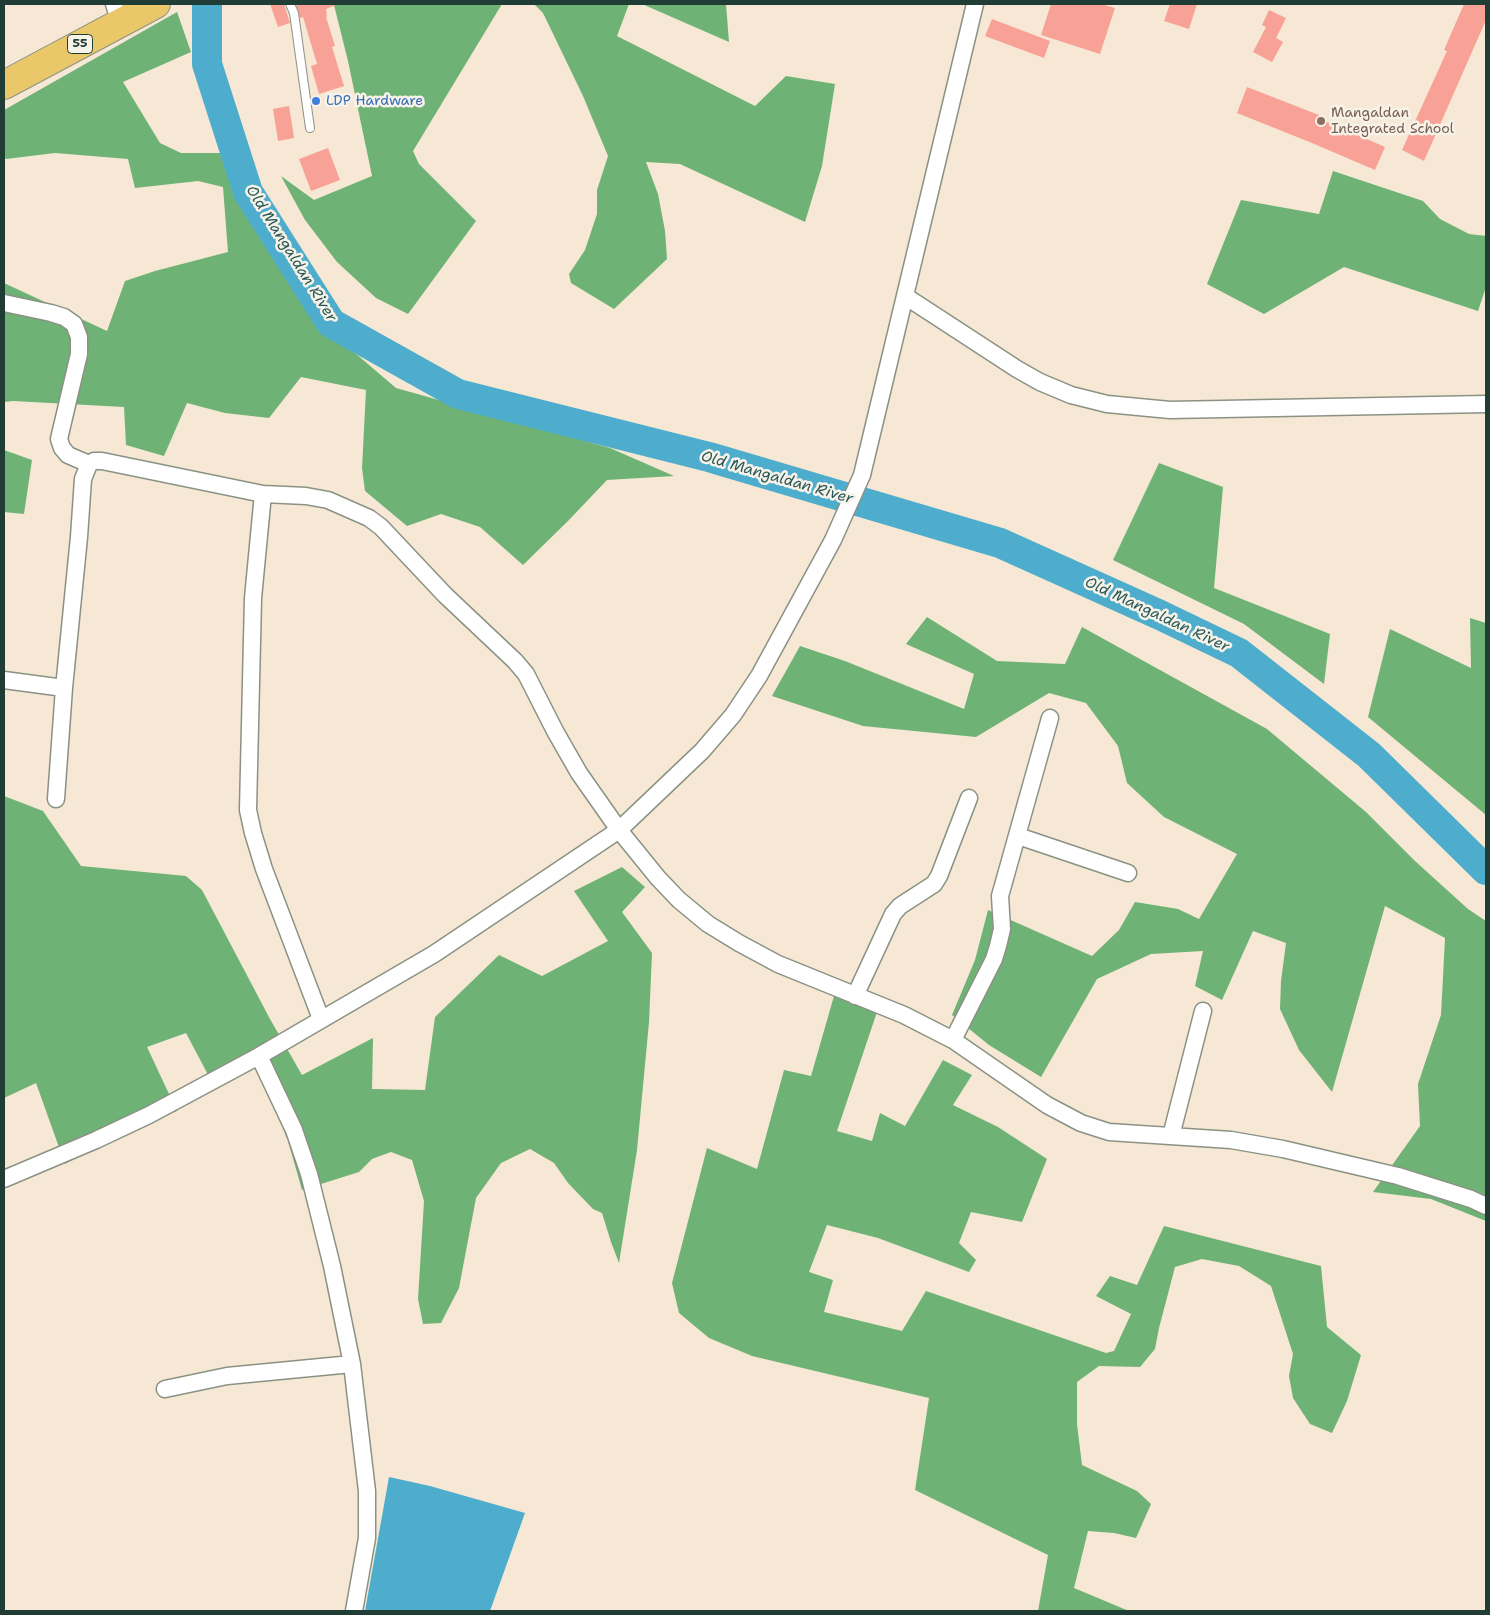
<!DOCTYPE html>
<style>
body{margin:0}
#map{position:relative;width:1490px;height:1615px;overflow:hidden;background:#f6e8d4;font-family:"Shantell Sans",sans-serif}
canvas{display:block}
.frame{position:absolute;inset:0;border:5px solid #1f3d34;pointer-events:none}
</style>
<div id="map">
<canvas width="1490" height="1615"></canvas>
<div class="frame"></div>
</div>
<script>
const context = document.querySelector('canvas').getContext('2d');
context.lineJoin = 'round';
function paint(path, color) {
  context.fillStyle = color;
  context.fill(path, 'evenodd');
}
function poly(rows) {
  const path = new Path2D();
  for (const r of rows) {
    path.moveTo(r[0], r[1]);
    for (let i = 2; i < r.length; i += 2) path.lineTo(r[i], r[i + 1]);
  }
  return path;
}
function strokePath(path, color, width, dash) {
  context.strokeStyle = color;
  context.lineWidth = width;
  context.lineCap = dash ? 'butt' : 'round';
  context.setLineDash(dash || []);
  context.stroke(path);
}
function label(font, color, halo, rows, align = 'center') {
  context.font = font + ' "Shantell Sans",sans-serif';
  context.lineWidth = 5;
  context.setLineDash([]);
  context.textBaseline = 'middle';
  context.strokeStyle = halo;
  context.fillStyle = color;
  for (const [text, x, y, turn = 0] of rows) {
    context.save();
    context.translate(x, y);
    context.rotate((+turn || 0) * Math.PI / 180);
    context.textAlign = isNaN(turn) ? turn : align;
    if (halo) context.strokeText(text, 0, 0);
    context.fillText(text, 0, 0);
    context.restore();
  }
}
const forest = poly([
 [337,4,502,4,413,151,419,164,476,221,408,314,376,298,337,262,305,220,281,176,314,200,372,176,348,61,334,5],
 [534,4,629,4,617,36,755,106,786,76,835,84,822,166,805,222,680,164,646,162,658,194,665,231,667,259,614,309,571,283,569,274,585,250,597,214,597,190,608,156,583,96,543,13],
 [642,4,726,4,729,42],
 [177,12,191,52,123,82,160,143,181,153,221,153,255,225,321,324,396,388,610,448,674,476,607,480,568,521,523,565,480,527,441,514,407,526,365,491,362,468,366,390,301,377,269,418,225,413,187,403,164,456,126,445,124,407,13,401,4,402,4,283,107,331,125,281,155,271,228,252,223,187,198,181,135,188,128,159,55,153,6,159,4,157,4,110],
 [1333,171,1423,201,1440,219,1469,234,1486,236,1486,287,1478,311,1344,267,1264,314,1207,284,1241,200,1319,214],
 [4,450,32,460,24,514,4,512],
 [1159,463,1223,487,1214,588,1330,634,1324,684,1244,624,1113,560],
 [927,617,997,661,1065,664,1082,627,1267,729,1366,812,1415,861,1468,909,1486,921,1486,1221,1431,1199,1373,1192,1420,1126,1418,1084,1441,1015,1445,938,1385,906,1332,1092,1299,1050,1280,1009,1281,981,1286,943,1253,931,1222,1000,1195,986,1203,951,1151,954,1097,979,1041,1077,989,1045,952,1015,975,960,988,910,1092,956,1119,930,1135,902,1178,909,1199,919,1237,854,1164,817,1127,783,1118,746,1086,703,1049,693,976,737,863,726,772,696,800,646,845,661,964,709,974,674,906,644],
 [1470,618,1486,623,1486,815,1368,717,1390,629,1471,668],
 [4,796,43,811,81,866,186,876,202,890,270,1019,302,1075,373,1038,372,1089,425,1090,435,1017,499,955,542,976,608,941,574,891,622,867,645,887,622,912,652,953,649,1022,637,1150,619,1263,611,1242,602,1213,593,1209,568,1183,554,1163,530,1149,501,1163,476,1198,459,1288,441,1323,423,1324,418,1299,424,1201,412,1160,391,1152,372,1159,359,1172,302,1190,288,1141,257,1065,215,1088,186,1033,147,1047,177,1111,118,1135,65,1164,36,1083,4,1098],
 [838,982,882,997,837,1131,872,1141,880,1113,905,1126,943,1060,972,1075,953,1105,998,1127,1047,1159,1022,1222,971,1212,959,1243,976,1260,969,1272,878,1238,827,1225,809,1272,833,1280,824,1312,902,1331,926,1291,1106,1353,1114,1351,1131,1314,1096,1296,1110,1276,1137,1285,1164,1226,1321,1266,1327,1327,1361,1355,1347,1401,1332,1433,1310,1424,1293,1398,1289,1376,1293,1354,1271,1286,1239,1266,1202,1259,1175,1267,1159,1328,1155,1349,1140,1367,1099,1366,1077,1382,1077,1424,1082,1465,1137,1491,1151,1504,1136,1538,1114,1533,1088,1531,1074,1588,1129,1611,1038,1611,1048,1555,915,1490,929,1398,752,1356,709,1338,679,1313,672,1283,707,1148,757,1169,784,1070,811,1076]
]);
const water = poly([
 [389,1477,430,1486,525,1513,490,1611,365,1611]
]);
const river = poly([
 [207,4,207,64,248,192,331,323,458,394,709,457,1000,543,1160,615,1239,653,1369,755,1486,870]
]);
const building = poly([
 [270,4,284,4,290,23,278,27],
 [296,4,336,4,336,5,326,9,327,17,326,17,335,46,332,47,344,86,319,94,311,66,317,64,303,17,300,18],
 [1051,4,1101,4,1115,8,1100,54,1041,35],
 [1170,4,1197,4,1189,29,1164,21],
 [1464,4,1486,4,1486,20,1424,161,1402,150,1447,51,1444,50],
 [1269,10,1286,18,1276,38,1283,42,1272,62,1253,52,1266,27,1262,25],
 [992,19,1050,41,1044,58,985,36],
 [1247,87,1324,117,1323,120,1385,147,1375,170,1312,143,1237,113],
 [289,106,294,138,278,141,273,109],
 [328,148,340,180,311,191,299,159]
]);
const lane = poly([
 [290,4,294,13,310,128]
]);
const street = poly([
 [114,4,120,23],
 [905,296,1017,369,1040,382,1071,395,1107,404,1170,410,1486,404],
 [4,303,51,313,64,317,74,324,79,337,79,354,59,439,62,448,68,455,89,464],
 [263,494,253,598,248,810,253,833,264,869,321,1019],
 [4,680,64,688],
 [56,799,64,688,79,537,83,479,89,464,94,461,102,461,263,494,306,496,328,500,369,518,381,527,445,595,515,661,526,674,555,731,579,773,619,830,658,878,679,900,708,924,739,943,778,964,904,1015,953,1040,1047,1105,1081,1123,1109,1132,1231,1140,1283,1149,1398,1176,1471,1199,1486,1206],
 [1018,836,1128,873],
 [855,996,893,914,900,906,934,884,939,876,969,798],
 [953,1040,994,959,998,946,1002,929,1000,896,1050,718],
 [259,1056,294,1130,309,1174,332,1266,352,1364,367,1491,367,1538,354,1611],
 [1171,1136,1203,1011],
 [4,1179,96,1140,149,1115,259,1056,434,954,619,830,702,751,733,715,759,676,833,540,862,475,975,4],
 [165,1389,227,1376,352,1364]
]);
const highway = poly([
 [4,85,156,4]
]);
const markers = [
 [316,101,5,"#3f7fe0"],
 [1321,121,5,"#8d6e63"]
];
const shields = [
 [80,44,25]
];
const shieldNames = [
 ["55",80,44]
];
const shopNames = [
 ["LDP Hardware",326,101]
];
const educationNames = [
 ["Mangaldan",1331,113],
 ["Integrated School",1331,129]
];
const waterNames = [
 ["Old Mangaldan River",291,254,58],
 ["Old Mangaldan River",777,478,16],
 ["Old Mangaldan River",1157,615,25]
];
paint(forest, '#6fb276');
paint(water, '#4eadcd');
strokePath(river, '#4eadcd', 30);
paint(building, '#f8a197');
strokePath(lane, '#8a9284', 10);
strokePath(street, '#8a9284', 19);
strokePath(highway, '#8a9284', 30);
strokePath(lane, '#fff', 8);
strokePath(street, '#fff', 16);
strokePath(highway, '#eac769', 28);
for (const [x, y, r, color] of markers) {
  const dot = new Path2D();
  dot.arc(x, y, r, 0, 2 * Math.PI);
  context.fillStyle = color;
  context.fill(dot);
  strokePath(dot, '#f7f3e8', 2);
}
for (const [x, y, w] of shields) {
  const box = new Path2D();
  box.roundRect(x - w / 2, y - 9.5, w, 19, 4);
  context.fillStyle = '#f7f3e8';
  context.fill(box);
  strokePath(box, '#1f3d34', 1);
}
label('bold 12px', '#1f3d34', null, shieldNames);
label('14px', '#366cbe', '#f7f3e8', shopNames, 'left');
label('14px', '#785e54', '#f7f3e8', educationNames, 'left');
label('italic 15px', '#2b595a', '#f7f3e8', waterNames);
</script>
